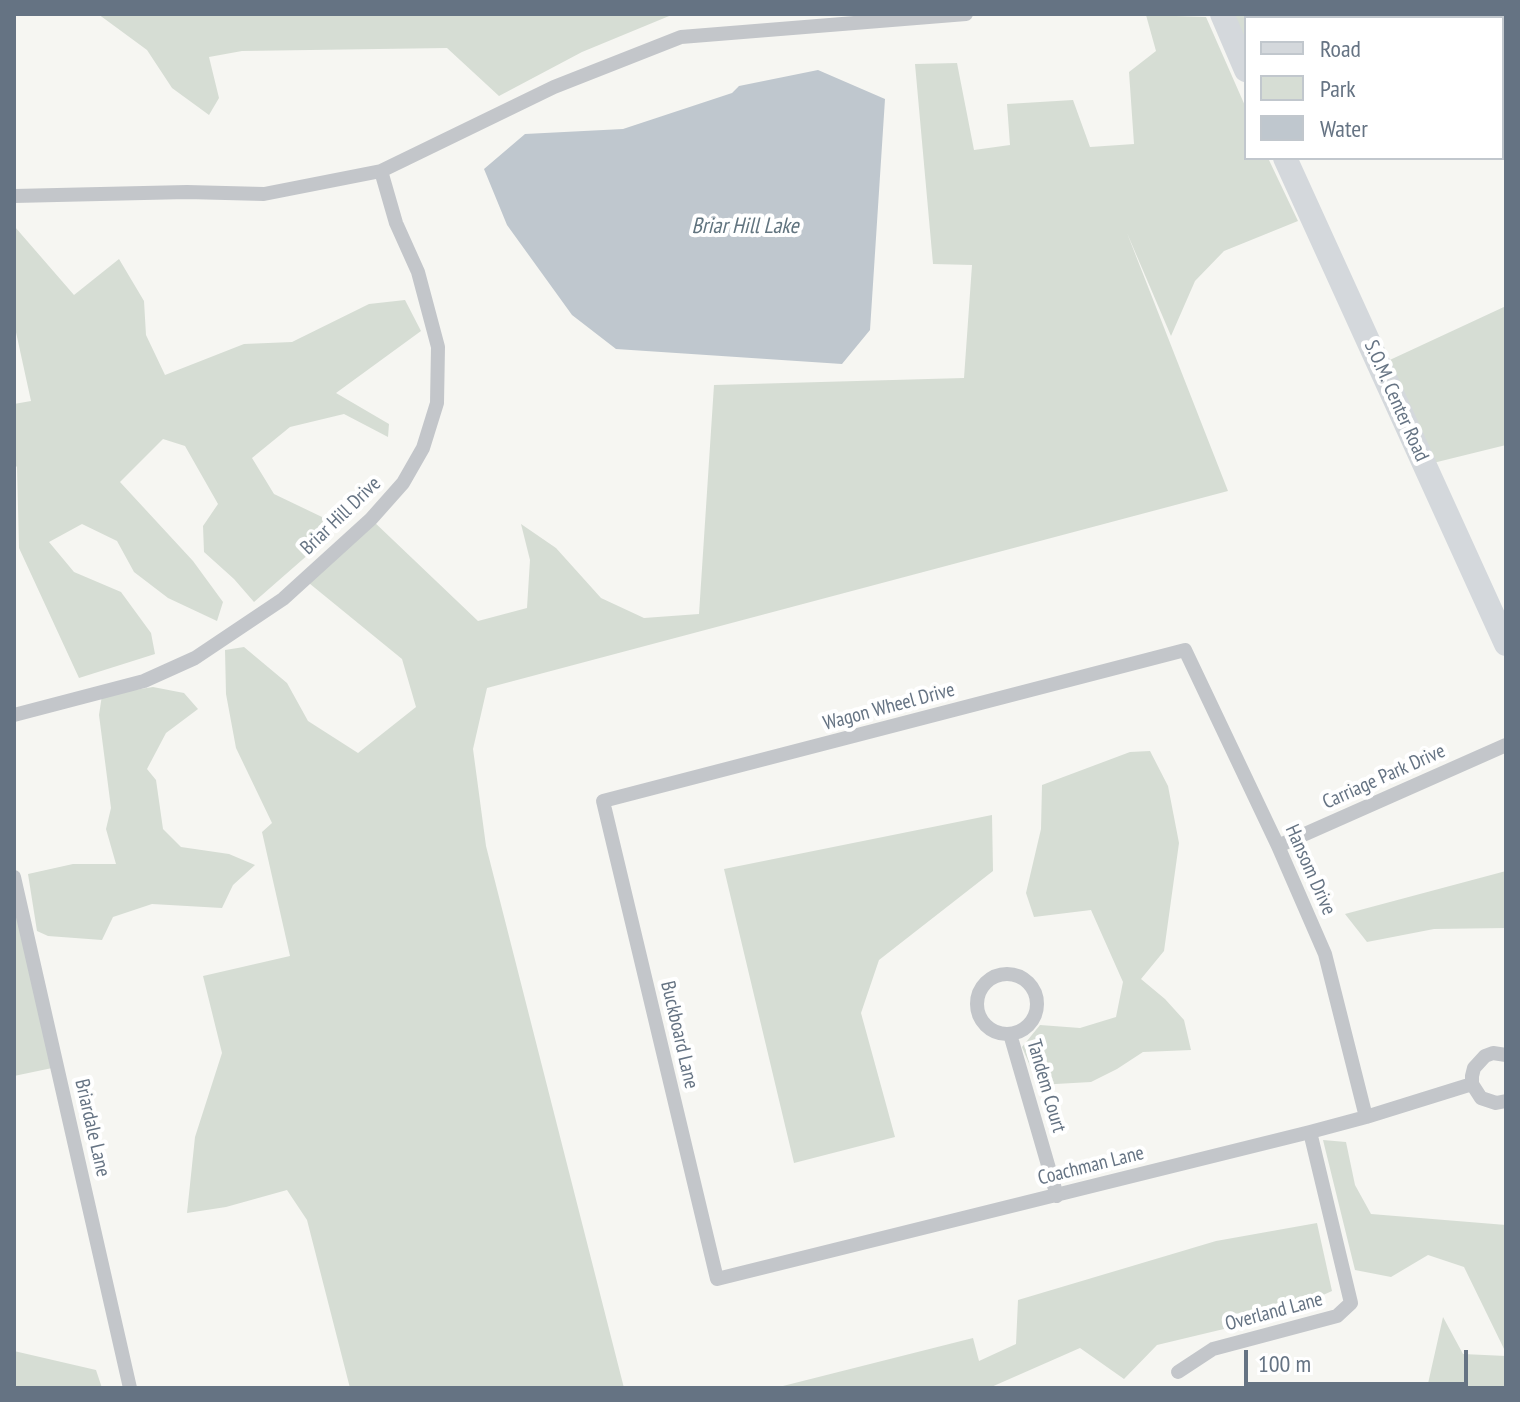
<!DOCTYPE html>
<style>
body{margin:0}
#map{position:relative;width:1520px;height:1402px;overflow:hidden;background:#f6f6f2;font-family:"PT Sans Narrow",sans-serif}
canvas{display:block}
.frame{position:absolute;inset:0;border:16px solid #657383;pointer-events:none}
.legend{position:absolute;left:1244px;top:16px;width:260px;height:144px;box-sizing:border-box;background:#fff;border:2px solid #c1c7cd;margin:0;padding:10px 14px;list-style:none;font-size:24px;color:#657383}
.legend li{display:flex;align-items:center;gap:16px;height:40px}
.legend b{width:40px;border:2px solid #c1c7cd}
.scale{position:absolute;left:1244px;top:1350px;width:224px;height:36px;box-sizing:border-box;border:4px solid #657383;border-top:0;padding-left:10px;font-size:24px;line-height:28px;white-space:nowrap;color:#657383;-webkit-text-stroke:6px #fff;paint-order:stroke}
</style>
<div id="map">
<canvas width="1520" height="1402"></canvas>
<div class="frame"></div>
<ul class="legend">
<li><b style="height:10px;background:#d4d8dc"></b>Road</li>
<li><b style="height:22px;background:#d6ddd4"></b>Park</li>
<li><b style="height:22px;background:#bfc7ce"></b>Water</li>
</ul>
<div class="scale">100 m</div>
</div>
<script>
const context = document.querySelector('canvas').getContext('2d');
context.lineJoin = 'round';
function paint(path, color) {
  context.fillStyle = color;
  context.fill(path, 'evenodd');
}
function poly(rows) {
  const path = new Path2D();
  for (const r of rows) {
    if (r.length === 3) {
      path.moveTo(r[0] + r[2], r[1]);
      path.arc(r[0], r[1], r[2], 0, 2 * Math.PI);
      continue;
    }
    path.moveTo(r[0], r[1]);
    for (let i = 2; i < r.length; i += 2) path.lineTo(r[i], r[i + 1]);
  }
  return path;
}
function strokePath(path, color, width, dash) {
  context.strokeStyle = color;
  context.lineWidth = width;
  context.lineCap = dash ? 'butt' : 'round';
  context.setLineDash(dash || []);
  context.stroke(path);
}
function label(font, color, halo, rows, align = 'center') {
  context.font = font + ' "PT Sans Narrow",sans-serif';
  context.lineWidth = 8;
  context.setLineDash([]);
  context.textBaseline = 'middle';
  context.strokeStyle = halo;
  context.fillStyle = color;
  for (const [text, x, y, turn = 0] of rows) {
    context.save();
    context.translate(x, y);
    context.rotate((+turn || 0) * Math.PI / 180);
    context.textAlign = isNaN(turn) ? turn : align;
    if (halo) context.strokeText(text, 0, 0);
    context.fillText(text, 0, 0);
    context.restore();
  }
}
const green = poly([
 [98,14,674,14,582,52,499,96,447,48,242,51,209,57,219,98,209,115,172,88,147,50],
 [1222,14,1506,14,1506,67,1502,69,1502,18,1246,18,1246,70],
 [1146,15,1206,17,1246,108,1246,158,1268,158,1298,221,1224,251,1195,281,1171,336,1127,233,1228,491,487,688,473,749,486,846,624,1388,350,1388,307,1220,287,1190,226,1207,187,1213,195,1137,222,1053,203,976,290,956,262,832,272,823,236,748,226,694,225,650,244,647,287,683,308,721,358,753,416,707,402,659,304,579,371,519,478,621,527,608,530,560,521,524,556,548,601,598,644,618,699,614,714,385,964,378,972,265,933,264,915,64,957,63,974,150,1010,145,1007,104,1073,100,1090,147,1134,144,1129,72,1156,51],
 [15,227,74,295,119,259,144,301,146,335,165,375,244,344,292,342,369,304,405,300,421,331,336,393,389,424,388,437,344,414,290,427,252,458,274,494,322,517,326,539,254,602,234,579,204,552,203,526,218,504,185,446,163,439,120,482,193,561,223,602,217,621,168,598,134,572,117,541,82,524,49,542,74,572,121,592,151,633,155,654,79,678,19,548,17,467,14,464,14,404,31,401,14,323],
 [1506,306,1506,445,1425,465,1379,365],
 [153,687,184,693,198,709,166,733,147,769,156,780,163,829,181,847,229,854,255,865,233,885,222,908,152,904,113,917,102,940,48,936,37,931,28,874,73,864,116,864,106,829,111,808,99,715,102,695],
 [1150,751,1168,786,1179,843,1164,951,1141,979,1165,999,1184,1020,1191,1050,1143,1052,1117,1069,1091,1082,1038,1085,1022,1047,1040,1025,1080,1028,1116,1017,1123,982,1091,910,1034,917,1026,893,1041,829,1042,785,1130,752],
 [992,815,993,871,879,960,861,1013,895,1137,794,1163,724,869],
 [1506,871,1506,928,1434,929,1367,942,1345,914],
 [14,899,57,1067,14,1076],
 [1323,1140,1346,1142,1355,1185,1371,1214,1506,1225,1506,1353,1464,1267,1428,1255,1391,1277,1355,1270],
 [1317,1223,1332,1291,1274,1317,1157,1345,1124,1379,1080,1348,989,1388,775,1388,973,1338,979,1361,1016,1344,1018,1300,1216,1241],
 [1443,1317,1463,1354,1506,1356,1506,1388,1427,1388],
 [14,1351,96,1370,102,1388,14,1388]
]);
const water = poly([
 [818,70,885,99,870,330,842,364,616,349,572,315,507,225,484,169,525,134,623,129,732,93,739,86]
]);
const street = poly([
 [14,196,187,192,264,194,381,171,554,87,681,37,966,14],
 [14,715,144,681,195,658,283,599,371,519,403,483,423,448,437,403,438,347,418,272,396,223,381,171],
 [1278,846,1506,745],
 [14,877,130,1388],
 [1007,1004,30],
 [1010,1034,1057,1196],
 [1506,1055,1493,1053,1485,1056,1474,1068,1472,1076,1472,1084,1481,1098,1496,1103,1506,1101],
 [1366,1117,1325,954,1278,846,1185,650,603,801,717,1279,1310,1132,1366,1117,1472,1084],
 [1178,1372,1213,1349,1337,1316,1351,1303,1310,1132]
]);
const primary = poly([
 [1222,14,1246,70],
 [1285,158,1506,644]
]);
const streetNames = [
 ["S.O.M. Center Road",1396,401,66],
 ["Briar Hill Drive",341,516,-44],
 ["Wagon Wheel Drive",889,707,-15],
 ["Carriage Park Drive",1384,777,-24],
 ["Hansom Drive",1310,870,66],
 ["Buckboard Lane",679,1035,77],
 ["Tandem Court",1046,1086,74],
 ["Briardale Lane",92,1128,77],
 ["Coachman Lane",1091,1166,-14],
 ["Overland Lane",1274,1312,-15]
];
const waterNames = [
 ["Briar Hill Lake",745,227]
];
paint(green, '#d6ddd4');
paint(water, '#bfc7ce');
strokePath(street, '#c3c6ca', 14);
strokePath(primary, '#d4d8dc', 24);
label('20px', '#657383', '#fff', streetNames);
label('italic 22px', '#61747f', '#fff', waterNames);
</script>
